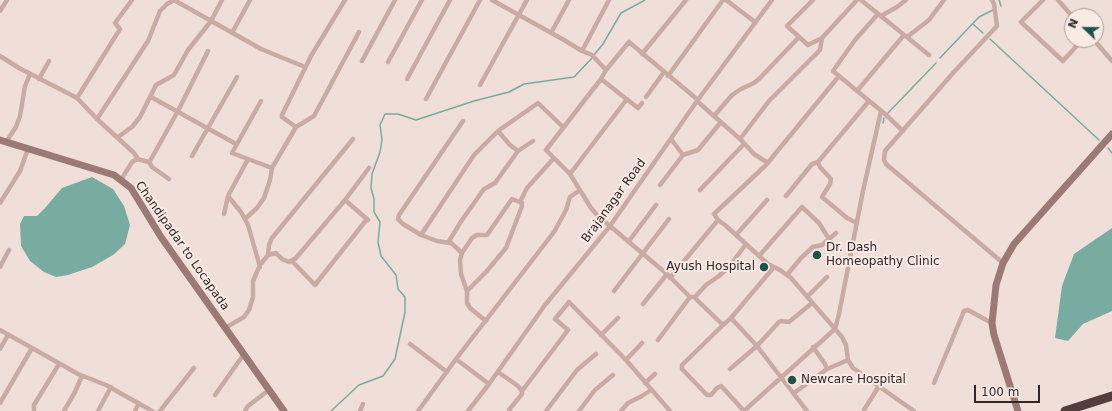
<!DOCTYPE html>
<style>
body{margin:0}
#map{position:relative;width:1112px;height:411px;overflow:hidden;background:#f0ded8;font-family:"DejaVu Sans",sans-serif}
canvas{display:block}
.north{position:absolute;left:1064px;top:8px;width:40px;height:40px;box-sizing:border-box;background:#f8eae4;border:1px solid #a99c98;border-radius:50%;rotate:292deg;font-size:11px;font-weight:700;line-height:16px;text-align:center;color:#332626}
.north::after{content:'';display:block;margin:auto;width:14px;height:18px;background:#1d5349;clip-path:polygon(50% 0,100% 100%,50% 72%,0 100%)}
.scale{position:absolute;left:974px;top:385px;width:66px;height:18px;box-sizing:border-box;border:2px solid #332626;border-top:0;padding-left:5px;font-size:12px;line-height:14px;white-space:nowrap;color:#332626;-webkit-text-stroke:3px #f8eae4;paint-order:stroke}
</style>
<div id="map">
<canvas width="1112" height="411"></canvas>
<div class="north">N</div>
<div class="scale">100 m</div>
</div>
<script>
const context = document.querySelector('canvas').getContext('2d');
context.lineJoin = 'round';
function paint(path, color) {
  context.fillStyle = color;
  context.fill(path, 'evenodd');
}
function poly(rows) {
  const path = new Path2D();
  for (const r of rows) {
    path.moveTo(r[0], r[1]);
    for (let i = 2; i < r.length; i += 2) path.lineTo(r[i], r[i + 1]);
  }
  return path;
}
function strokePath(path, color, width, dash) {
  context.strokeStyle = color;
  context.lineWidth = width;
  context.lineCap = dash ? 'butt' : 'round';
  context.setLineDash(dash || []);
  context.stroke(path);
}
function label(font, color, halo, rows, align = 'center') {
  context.font = font + ' "DejaVu Sans",sans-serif';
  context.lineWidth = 4;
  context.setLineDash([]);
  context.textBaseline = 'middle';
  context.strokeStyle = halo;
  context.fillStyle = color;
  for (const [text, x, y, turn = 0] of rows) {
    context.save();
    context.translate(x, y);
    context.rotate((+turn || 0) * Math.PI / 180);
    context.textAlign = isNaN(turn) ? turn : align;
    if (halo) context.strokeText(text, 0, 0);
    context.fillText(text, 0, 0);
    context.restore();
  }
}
const water = poly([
 [92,177,113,189,124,206,130,225,125,244,113,255,92,267,68,275,56,277,44,272,30,261,21,246,20,224,24,216,37,216,45,208,62,188],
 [1112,228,1112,311,1083,324,1068,341,1055,338,1062,286,1074,254]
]);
const stream = poly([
 [999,0,1001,6],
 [973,24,983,33],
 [990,39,1099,140],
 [594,55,603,44,621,13,645,0],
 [940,58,979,17,993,10],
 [888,113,936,63],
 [883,123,884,118],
 [1108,148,1112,153],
 [331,411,359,385,383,376,395,359,405,312,405,297,398,289,396,275,381,256,378,242,380,222,374,212,374,199,371,188,372,174,380,152,382,140,380,125,385,114,398,114,416,120,474,101,509,92,524,84,574,77,592,58]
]);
const street = poly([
 [174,0,261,49,305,67],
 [492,0,564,40,582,51,592,55,606,70,601,79,546,150,570,174,591,208,598,216,667,274,690,297,695,297,697,300,723,325,731,318,757,346,807,411],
 [726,0,755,22],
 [813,0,787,26,808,45,822,38,857,0],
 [861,0,929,55],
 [992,0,994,4,997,26,953,73,885,151,884,160,886,164,1003,263],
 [1043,0,1021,22,1063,61,1082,40],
 [1058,0,1072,16],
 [0,11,7,0],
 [878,14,855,40,833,71,885,114,903,131],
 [881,16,897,7,906,0],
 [232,33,250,0],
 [551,33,569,0],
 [907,37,929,20,944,0],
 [1094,40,1112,61],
 [582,51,609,0],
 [642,54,686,0],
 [0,56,19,68,77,98,97,119,134,153,138,159],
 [362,61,395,0],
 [388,62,422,0],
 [606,70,629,42,698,100],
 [668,76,723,0],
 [839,76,766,165,714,214,718,220,725,225,768,264,780,270,791,278,842,337,846,345,848,360,853,368,914,411],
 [39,79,49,61],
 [407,79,450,0],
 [601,79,638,108,642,103],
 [480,85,527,0],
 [857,91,904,35],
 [151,97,236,144],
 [646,97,664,72],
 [77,98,120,29,115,23,132,0],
 [426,99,480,0],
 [261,101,232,153,272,168],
 [697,101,740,139,754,154,768,163],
 [714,116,732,95,741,89,754,83,760,78,799,37],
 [97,119,148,41,160,11,167,4,174,0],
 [296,127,282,117,282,115,311,56,345,0],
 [498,131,510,145,518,151],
 [118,137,132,127,140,117,156,85,174,75,188,50,211,21,222,0],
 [740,139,769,101,820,50,822,38],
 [6,142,16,127,20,116,25,86,30,74],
 [683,155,698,150,721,122],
 [192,156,237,77],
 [149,162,152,167,169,179],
 [818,162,820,167,831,179,830,184,822,197,847,218,857,223],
 [570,174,627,99],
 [121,180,132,162,137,159,149,162,150,161,178,111,208,51],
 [660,185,683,155,671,139],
 [700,190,744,144],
 [228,196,241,212,248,225,260,267],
 [786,196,812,164,818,162,869,101],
 [345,200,368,220],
 [0,203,20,171,28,149],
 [224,214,228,196,248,159],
 [245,219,257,208,264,198,270,180,272,168,296,127,314,116,359,32],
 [421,235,474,155,498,131,538,103,563,127],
 [736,235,767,200],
 [629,241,656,205],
 [450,243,437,241,421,235,403,224,398,219,399,215,463,121],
 [462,253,449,241,462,220,484,189,495,183,518,151,533,141],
 [268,255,269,245,272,238,353,139],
 [759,256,802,207,819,223,829,239],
 [292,261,315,285,367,219],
 [0,267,9,250],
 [787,275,801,258,813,247,822,245,836,233],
 [670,278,718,220],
 [467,291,461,274,460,260,462,253,472,238,477,235,487,235,512,199,522,203],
 [614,291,669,219],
 [695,297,706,285,719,276,729,267,746,244],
 [807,297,827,277],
 [643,304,667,274],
 [731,318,774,267],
 [486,321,470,308,467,303,467,291,486,272,506,248,522,206,521,200,527,188,554,158],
 [723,325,682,365,682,369,707,395,711,395,717,388,721,386,723,388,744,411,835,329,839,314,863,191,881,111],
 [225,328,244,317,249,310,253,297,253,281,260,265,268,255,276,253,282,259,289,262,296,258,345,200,369,168],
 [0,330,78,374,106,385,152,411],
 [601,335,618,318],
 [658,340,690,297],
 [410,344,447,372],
 [0,349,8,335],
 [626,360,642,343],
 [730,369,757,346,779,322,781,321,789,322,812,303],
 [827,369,848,360],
 [498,372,518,386,522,391,522,394,509,410,510,411],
 [645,383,655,374],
 [934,383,964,311,968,310,992,323],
 [489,384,456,359,554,232,566,210,570,197,580,190],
 [522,391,568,330,555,319,569,302,626,360,670,411],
 [794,393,827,369,825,364,813,347],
 [215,395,244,354],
 [0,403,32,348],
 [864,410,879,386],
 [34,411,34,405,59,364],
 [64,411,75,392,82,376],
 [98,411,111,387],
 [135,411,139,403],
 [160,411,194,368],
 [245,411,248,406,269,390],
 [360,411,363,404],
 [418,411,456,359],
 [468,411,489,384,545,305,610,226,697,101,772,0],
 [546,411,577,370,596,354],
 [579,411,595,390,613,375],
 [621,411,628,403,642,396,651,390]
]);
const secondary = poly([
 [0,140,114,175,131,188,161,237,284,411],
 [1018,411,994,335,992,323,996,285,1003,263,1014,244,1112,134]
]);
const highway = poly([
 [1065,411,1112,396]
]);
const markers = [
 [817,255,5,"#1d5349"],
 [764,267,5,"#1d5349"],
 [792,380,5,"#1d5349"]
];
const streetNames = [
 ["Brajanagar Road",614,201,-54],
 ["Chandipadar to Locapada",182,246,55]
];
const poiNames = [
 ["Dr. Dash",826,248],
 ["Homeopathy Clinic",826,262],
 ["Ayush Hospital",755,267,"right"],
 ["Newcare Hospital",801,380]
];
paint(water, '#78aca1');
strokePath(stream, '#78aca1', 1.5);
strokePath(street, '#c8aba4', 4.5);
strokePath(secondary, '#9b7a76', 7);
strokePath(highway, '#543e3d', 9);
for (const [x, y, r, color] of markers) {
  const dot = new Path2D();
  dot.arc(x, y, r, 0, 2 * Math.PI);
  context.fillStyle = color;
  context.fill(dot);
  strokePath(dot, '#f8eae4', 1.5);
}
label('12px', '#332626', '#f8eae4', streetNames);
label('12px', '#332626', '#f8eae4', poiNames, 'left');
</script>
